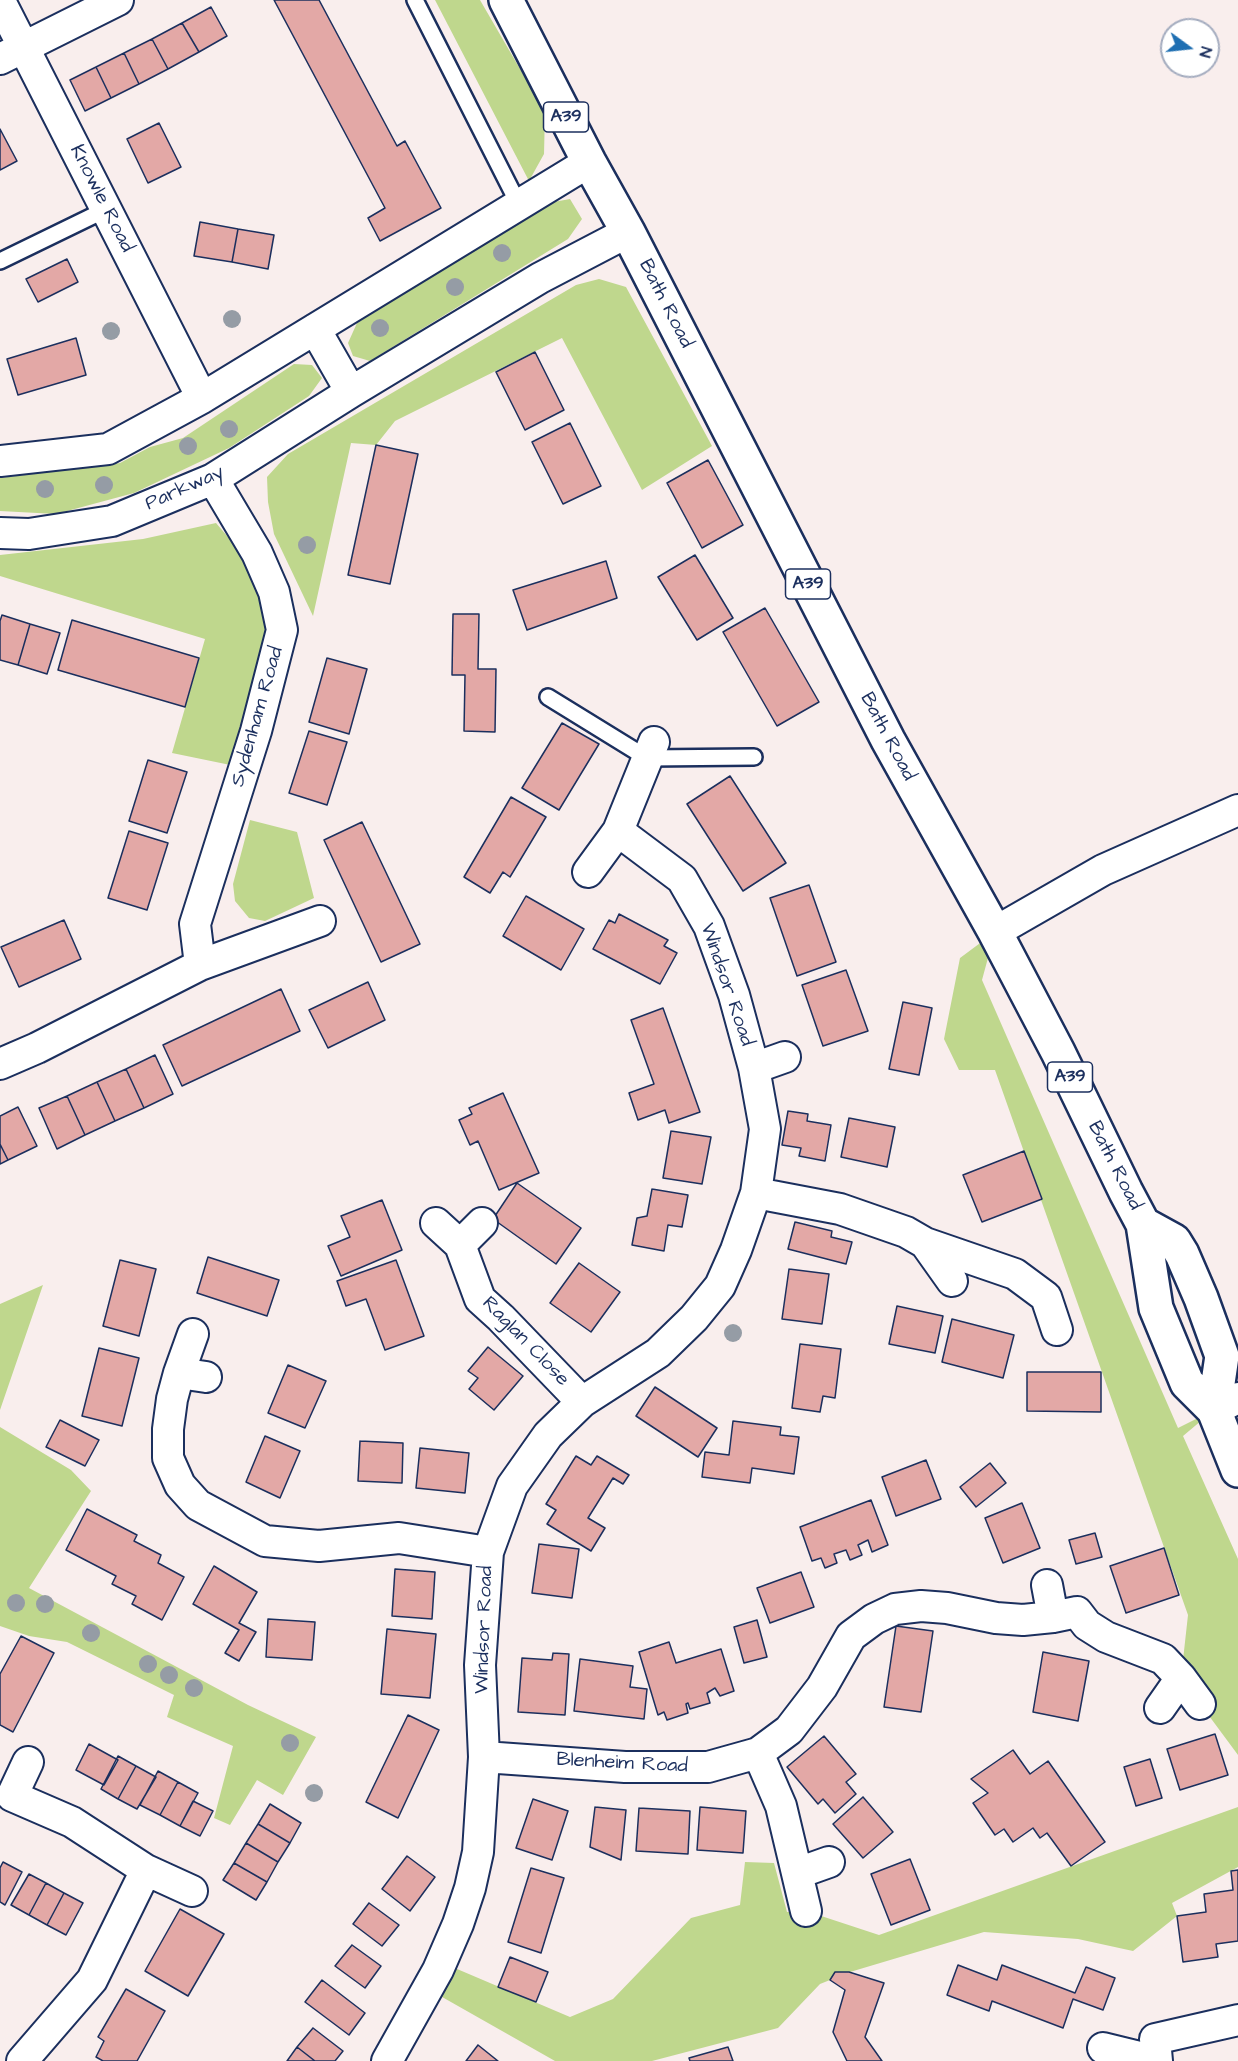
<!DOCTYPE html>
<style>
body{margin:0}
#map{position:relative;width:1238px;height:2061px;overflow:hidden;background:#f9eeed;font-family:"Architects Daughter",sans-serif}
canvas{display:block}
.north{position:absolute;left:1160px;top:18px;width:60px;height:60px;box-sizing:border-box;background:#fff;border:2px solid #a4acbf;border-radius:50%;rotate:105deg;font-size:16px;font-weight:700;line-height:24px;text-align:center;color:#1b2f5e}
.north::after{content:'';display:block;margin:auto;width:21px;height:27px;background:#1f6fb2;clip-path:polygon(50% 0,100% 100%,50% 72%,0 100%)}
</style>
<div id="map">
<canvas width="1238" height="2061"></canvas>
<div class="north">N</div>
</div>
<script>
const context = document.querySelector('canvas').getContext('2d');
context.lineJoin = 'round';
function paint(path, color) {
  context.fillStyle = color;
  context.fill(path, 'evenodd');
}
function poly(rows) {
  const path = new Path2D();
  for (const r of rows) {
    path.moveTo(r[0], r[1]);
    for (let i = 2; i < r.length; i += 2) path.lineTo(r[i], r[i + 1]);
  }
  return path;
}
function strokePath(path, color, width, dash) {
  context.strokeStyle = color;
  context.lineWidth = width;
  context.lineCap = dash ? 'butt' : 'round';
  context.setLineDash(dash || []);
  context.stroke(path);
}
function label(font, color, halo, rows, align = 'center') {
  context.font = font + ' "Architects Daughter",sans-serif';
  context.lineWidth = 4.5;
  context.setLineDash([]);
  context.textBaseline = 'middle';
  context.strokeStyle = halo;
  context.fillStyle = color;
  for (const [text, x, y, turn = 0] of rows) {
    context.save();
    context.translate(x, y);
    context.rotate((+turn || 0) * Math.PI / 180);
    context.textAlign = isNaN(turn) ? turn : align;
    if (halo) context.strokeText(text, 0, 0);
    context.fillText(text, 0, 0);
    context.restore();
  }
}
const green = poly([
 [435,0,480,0,545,112,544,154,529,181],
 [570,199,582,219,568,239,370,361,353,356,348,343,357,323,548,203],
 [599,279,626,287,712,446,642,490,562,338,395,421,376,445,351,443,313,616,274,534,268,502,267,477,288,454,576,285],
 [294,364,312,365,322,378,309,396,229,448,134,493,56,514,0,511,0,478,120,463,150,447,183,438],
 [216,523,252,565,269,620,245,768,172,753,205,639,0,576,0,555,143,539],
 [250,820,297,832,314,898,265,921,249,918,235,901,233,884],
 [995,932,982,980,1178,1428,1214,1410,1183,1436,1238,1559,1238,1755,1181,1678,1188,1615,995,1070,959,1070,944,1039,960,958],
 [43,1285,0,1410,0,1304],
 [0,1427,71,1470,91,1491,29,1588,248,1705,316,1737,283,1795,257,1780,230,1825,214,1818,233,1746,167,1717,174,1695,67,1642,29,1636,0,1626],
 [1238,1807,1238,1867,1172,1903,1177,1916,1133,1951,1078,1939,984,1932,850,1972,820,1984,778,2028,652,2061,555,2061,428,1989,450,1966,570,2017,613,1999,691,1918,740,1905,745,1862,774,1863,787,1912,806,1911,879,1935]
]);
const building = poly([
 [274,0,319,0,397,146,405,141,441,208,380,241,368,218,385,208,274,0],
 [211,7,227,36,199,52,182,23,211,7],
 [182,23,199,52,168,69,152,39,182,23],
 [152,39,168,69,139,84,124,53,152,39],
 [124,53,139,84,111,98,96,67,124,53],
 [96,67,111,98,85,111,70,80,96,67],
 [159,123,181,167,148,183,127,139,159,123],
 [0,129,17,161,0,170,0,129],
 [200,222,238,229,232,262,194,256,200,222],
 [238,229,274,235,268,269,232,262,238,229],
 [67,259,78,282,38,302,26,279,67,259],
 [76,338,86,375,18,395,7,359,76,338],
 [535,352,564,410,525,430,496,372,535,352],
 [570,423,601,486,563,504,532,442,570,423],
 [376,445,418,454,390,584,348,575,376,445],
 [708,460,743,525,702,548,667,483,708,460],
 [695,555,733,618,697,640,658,577,695,555],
 [606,561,617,598,527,630,513,590,606,561],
 [765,608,819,702,777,726,723,632,765,608],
 [453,614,479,614,478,669,496,669,495,732,464,731,465,675,452,675,453,614],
 [2,615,30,624,18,665,0,660,0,621,2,615],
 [72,620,199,658,185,707,58,670,72,620],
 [30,624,60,633,47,674,18,665,30,624],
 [327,658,367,669,349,734,309,722,327,658],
 [562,723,599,744,559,810,522,788,562,723],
 [309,731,347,742,327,805,289,793,309,731],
 [148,760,187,772,167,833,129,821,148,760],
 [730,776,786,863,743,891,687,804,730,776],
 [511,797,546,817,510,877,503,872,490,893,464,877,511,797],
 [362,822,420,944,381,962,324,840,362,822],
 [129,831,168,843,147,910,108,898,129,831],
 [809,885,836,962,797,976,770,898,809,885],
 [526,896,584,929,561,970,503,936,526,896],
 [619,914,668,940,664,946,677,953,660,984,593,949,609,920,615,923,619,914],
 [64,920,81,959,19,987,1,947,64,920],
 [846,970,868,1031,823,1046,802,985,846,970],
 [368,982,385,1020,328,1048,309,1010,368,982],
 [281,989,300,1031,182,1086,163,1045,281,989],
 [903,1002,932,1008,919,1075,889,1069,903,1002],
 [663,1008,700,1112,669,1123,665,1110,638,1120,629,1093,654,1084,631,1020,663,1008],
 [155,1055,173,1094,144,1108,126,1069,155,1055],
 [126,1069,144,1108,115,1121,97,1082,126,1069],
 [97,1082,115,1121,85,1135,67,1096,97,1082],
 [503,1093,539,1173,499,1190,478,1141,470,1145,459,1120,472,1114,469,1108,503,1093],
 [67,1096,85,1135,57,1149,39,1108,67,1096],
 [18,1107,37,1146,8,1160,0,1144,0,1116,18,1107],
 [788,1111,808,1114,807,1121,831,1125,825,1161,799,1156,801,1148,782,1145,788,1111],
 [849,1118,895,1127,887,1167,841,1157,849,1118],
 [671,1131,711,1137,702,1184,663,1178,671,1131],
 [0,1144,8,1160,0,1164,0,1144],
 [1024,1151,1042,1199,982,1222,963,1175,1024,1151],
 [517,1183,581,1228,556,1264,493,1219,517,1183],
 [652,1189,688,1195,682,1227,668,1225,664,1251,632,1245,637,1218,647,1216,652,1189],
 [382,1200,402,1250,341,1276,328,1246,350,1237,341,1216,382,1200],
 [795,1222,832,1231,831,1237,852,1242,846,1264,788,1249,795,1222],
 [208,1257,279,1280,267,1316,197,1293,208,1257],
 [120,1260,156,1269,139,1336,103,1326,120,1260],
 [396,1260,424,1336,385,1350,366,1299,346,1306,337,1281,396,1260],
 [579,1263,620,1292,591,1332,550,1303,579,1263],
 [789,1269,829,1274,822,1324,782,1319,789,1269],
 [897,1306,943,1316,935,1353,889,1344,897,1306],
 [952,1319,1014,1335,1003,1378,942,1362,952,1319],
 [800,1344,841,1349,835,1398,823,1396,820,1412,792,1408,800,1344],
 [488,1347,523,1376,494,1410,469,1389,478,1378,468,1371,488,1347],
 [99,1348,139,1358,122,1426,82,1416,99,1348],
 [288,1365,326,1381,305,1428,268,1413,288,1365],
 [1027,1372,1101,1372,1101,1412,1027,1411,1027,1372],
 [655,1387,717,1428,698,1457,636,1416,655,1387],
 [60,1420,99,1440,85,1466,46,1447,60,1420],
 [733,1421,781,1427,780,1435,799,1437,794,1474,752,1468,750,1483,702,1477,705,1452,729,1455,733,1421],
 [265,1436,300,1451,280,1498,246,1482,265,1436],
 [360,1441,403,1443,402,1483,358,1481,360,1441],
 [420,1448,469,1453,465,1493,416,1488,420,1448],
 [576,1456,591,1465,597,1456,629,1475,623,1484,613,1478,588,1518,605,1528,591,1551,547,1524,556,1510,546,1504,576,1456],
 [926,1460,941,1499,896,1516,882,1477,926,1460],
 [990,1463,1006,1483,976,1507,960,1487,990,1463],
 [871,1500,888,1545,872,1552,868,1540,858,1545,862,1555,850,1560,846,1550,834,1554,837,1563,825,1568,821,1558,812,1561,800,1527,871,1500],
 [1022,1503,1040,1548,1003,1563,985,1518,1022,1503],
 [87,1509,137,1535,134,1541,161,1555,158,1563,184,1577,162,1620,132,1604,136,1596,112,1584,116,1576,66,1550,87,1509],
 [1095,1533,1102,1557,1076,1564,1069,1540,1095,1533],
 [539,1544,579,1549,572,1598,532,1593,539,1544],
 [1164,1548,1179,1595,1126,1613,1110,1566,1164,1548],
 [214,1566,257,1592,239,1623,256,1632,239,1661,225,1653,239,1630,193,1604,214,1566],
 [395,1569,435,1572,432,1619,392,1616,395,1569],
 [801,1572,814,1607,770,1623,757,1588,801,1572],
 [268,1619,315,1622,312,1660,266,1657,268,1619],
 [757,1620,767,1657,744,1663,734,1627,757,1620],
 [896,1626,933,1631,921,1712,884,1707,896,1626],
 [387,1629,436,1634,430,1698,381,1694,387,1629],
 [21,1636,54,1653,13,1732,0,1725,0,1674,21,1636],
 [669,1642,676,1663,721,1649,734,1691,720,1696,715,1688,707,1693,710,1703,690,1709,688,1703,686,1704,688,1713,667,1720,664,1712,658,1715,639,1652,669,1642],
 [1043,1652,1089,1661,1078,1721,1033,1712,1043,1652],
 [553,1653,569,1654,565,1715,518,1712,522,1658,552,1660,553,1653],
 [580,1659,633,1666,630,1687,647,1689,644,1719,574,1711,580,1659],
 [408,1715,439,1730,398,1818,366,1802,408,1715],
 [1215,1734,1228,1775,1180,1790,1167,1749,1215,1734],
 [824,1736,856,1774,846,1782,856,1794,835,1813,823,1799,818,1804,787,1767,824,1736],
 [89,1744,118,1760,104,1785,76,1770,89,1744],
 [1013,1750,1030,1774,1048,1761,1105,1842,1071,1866,1047,1833,1040,1838,1033,1828,1013,1842,1004,1829,995,1835,973,1803,988,1793,971,1779,1013,1750],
 [118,1756,136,1766,118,1799,101,1789,118,1756],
 [1150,1759,1162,1798,1136,1806,1124,1767,1150,1759],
 [136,1766,156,1777,137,1809,118,1799,136,1766],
 [158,1771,178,1782,160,1815,140,1805,158,1771],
 [178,1782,198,1793,180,1826,160,1815,178,1782],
 [863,1797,893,1832,863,1858,833,1824,863,1797],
 [533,1799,568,1811,552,1860,516,1848,533,1799],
 [193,1801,213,1811,200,1836,180,1826,193,1801],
 [270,1804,301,1823,290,1843,258,1824,270,1804],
 [595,1807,626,1810,621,1860,590,1847,595,1807],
 [700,1807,746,1811,743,1853,697,1850,700,1807],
 [639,1808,690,1811,688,1854,636,1851,639,1808],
 [258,1824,290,1843,278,1862,246,1843,258,1824],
 [246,1843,278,1862,267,1882,234,1863,246,1843],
 [407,1856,435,1877,410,1911,382,1889,407,1856],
 [910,1859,930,1910,891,1925,871,1874,910,1859],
 [3,1862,22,1872,5,1905,0,1902,0,1868,3,1862],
 [234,1863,267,1882,256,1900,223,1880,234,1863],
 [531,1868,564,1878,541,1953,508,1942,531,1868],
 [1238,1870,1238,1941,1216,1944,1218,1957,1183,1962,1177,1916,1206,1912,1204,1894,1233,1890,1231,1871,1238,1870],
 [29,1874,46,1883,29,1915,11,1905,29,1874],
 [46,1883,64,1893,47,1925,29,1915,46,1883],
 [64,1893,83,1903,66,1935,47,1925,64,1893],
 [369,1903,399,1925,382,1946,353,1924,369,1903],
 [180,1909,224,1934,188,1996,145,1971,180,1909],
 [352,1945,381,1966,365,1988,335,1966,352,1945],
 [510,1957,548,1972,536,2002,498,1987,510,1957],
 [958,1965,997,1980,1002,1965,1075,1993,1086,1967,1115,1978,1103,2010,1073,1999,1063,2028,992,2001,989,2011,947,1995,958,1965],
 [835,1972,849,1972,884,1983,865,2037,882,2061,847,2061,833,2032,845,1990,830,1980,835,1972],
 [322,1980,365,2013,349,2035,305,2002,322,1980],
 [126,1989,165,2011,137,2061,103,2061,96,2057,104,2041,98,2037,126,1989],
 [313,2028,343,2051,335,2061,315,2061,297,2047,313,2028],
 [478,2045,498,2061,466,2061,478,2045],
 [297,2047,315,2061,287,2061,297,2047],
 [728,2047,733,2061,690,2061,689,2058,728,2047]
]);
const service = poly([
 [415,0,519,205],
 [0,261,107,209],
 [548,697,647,758,754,757]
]);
const minor = poly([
 [0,1,202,398],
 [0,59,118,0],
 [315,329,351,392],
 [0,461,108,449,202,398,589,162],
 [0,533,29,534,112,521,213,479,351,392,540,278,628,232],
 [588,872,618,831],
 [995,932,1103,870,1238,810],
 [200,965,195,924,256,731,282,630,274,592,257,553,213,479],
 [0,1064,37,1048,200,965,320,921],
 [754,1068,785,1057],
 [756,1193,840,1209,906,1232,925,1243,1015,1274,1046,1297,1057,1330],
 [436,1223,460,1245,480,1299,501,1318,582,1402],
 [925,1243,952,1281],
 [460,1245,482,1223],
 [193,1334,179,1373,172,1399,168,1429,168,1458,180,1485,198,1505,265,1541,319,1546,399,1538,488,1552],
 [179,1373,206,1377],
 [1214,1410,1238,1398],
 [1047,1585,1053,1617],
 [1181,1678,1200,1704],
 [758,1753,781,1806,806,1911],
 [484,1757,625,1767,708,1767,758,1753,789,1730,822,1687,851,1636,874,1619,895,1609,921,1606,947,1608,996,1618,1023,1620,1053,1617,1077,1612,1087,1625,1106,1637,1163,1659,1181,1678,1160,1708],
 [146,1870,192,1891],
 [798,1873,829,1862],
 [1103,2048,1156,2061],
 [22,2061,92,1980,146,1870,72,1822,12,1796,28,1762],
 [387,2061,438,1970,458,1924,470,1888,478,1852,484,1757,480,1665,488,1552,512,1486,548,1435,582,1402,658,1353,694,1318,720,1286,736,1250,756,1193,765,1129,754,1068,734,995,709,926,682,879,618,831,654,742],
 [1157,2061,1155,2039,1238,2020]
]);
const primary = poly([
 [506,0,589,162,628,232,888,740,995,932,1058,1052,1126,1192,1143,1224,1174,1241,1182,1254,1201,1298,1222,1356,1214,1410,1238,1470],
 [1143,1224,1156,1308,1187,1383,1214,1410]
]);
const trees = [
 [502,253],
 [455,287],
 [232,319],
 [380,328],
 [111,331],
 [229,429],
 [188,446],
 [104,485],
 [45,489],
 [307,545],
 [733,1333],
 [16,1603],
 [45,1604],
 [91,1633],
 [148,1664],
 [169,1675],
 [194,1688],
 [290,1743],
 [314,1793]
];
const shields = [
 [566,117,45],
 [808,584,45],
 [1070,1077,45]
];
const shieldNames = [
 ["A39",566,117],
 ["A39",808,584],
 ["A39",1070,1077]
];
const streetNames = [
 ["Knowle Road",101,199,63],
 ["Bath Road",665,304,63],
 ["Parkway",185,489,-24],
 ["Sydenham Road",258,717,-74],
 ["Bath Road",887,737,62],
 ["Windsor Road",726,985,71],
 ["Bath Road",1114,1166,63],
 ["Raglan Close",525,1342,46],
 ["Windsor Road",485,1630,-88],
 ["Blenheim Road",622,1764,3]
];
paint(green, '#bfd78d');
paint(building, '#e3a8a6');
strokePath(building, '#1b2f5e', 1.5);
strokePath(service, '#1b2f5e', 20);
strokePath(minor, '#1b2f5e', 34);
strokePath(primary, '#1b2f5e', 38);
strokePath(service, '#fff', 15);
strokePath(minor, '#fff', 30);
strokePath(primary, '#fff', 33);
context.fillStyle = '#959ca5';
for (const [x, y] of trees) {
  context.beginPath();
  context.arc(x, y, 9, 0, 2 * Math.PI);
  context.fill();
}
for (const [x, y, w] of shields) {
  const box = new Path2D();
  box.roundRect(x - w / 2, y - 15, w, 30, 4.5);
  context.fillStyle = '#fff';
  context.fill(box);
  strokePath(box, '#1b2f5e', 1.5);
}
label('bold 18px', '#1b2f5e', null, shieldNames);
label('20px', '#1b2f5e', '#fff', streetNames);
</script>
